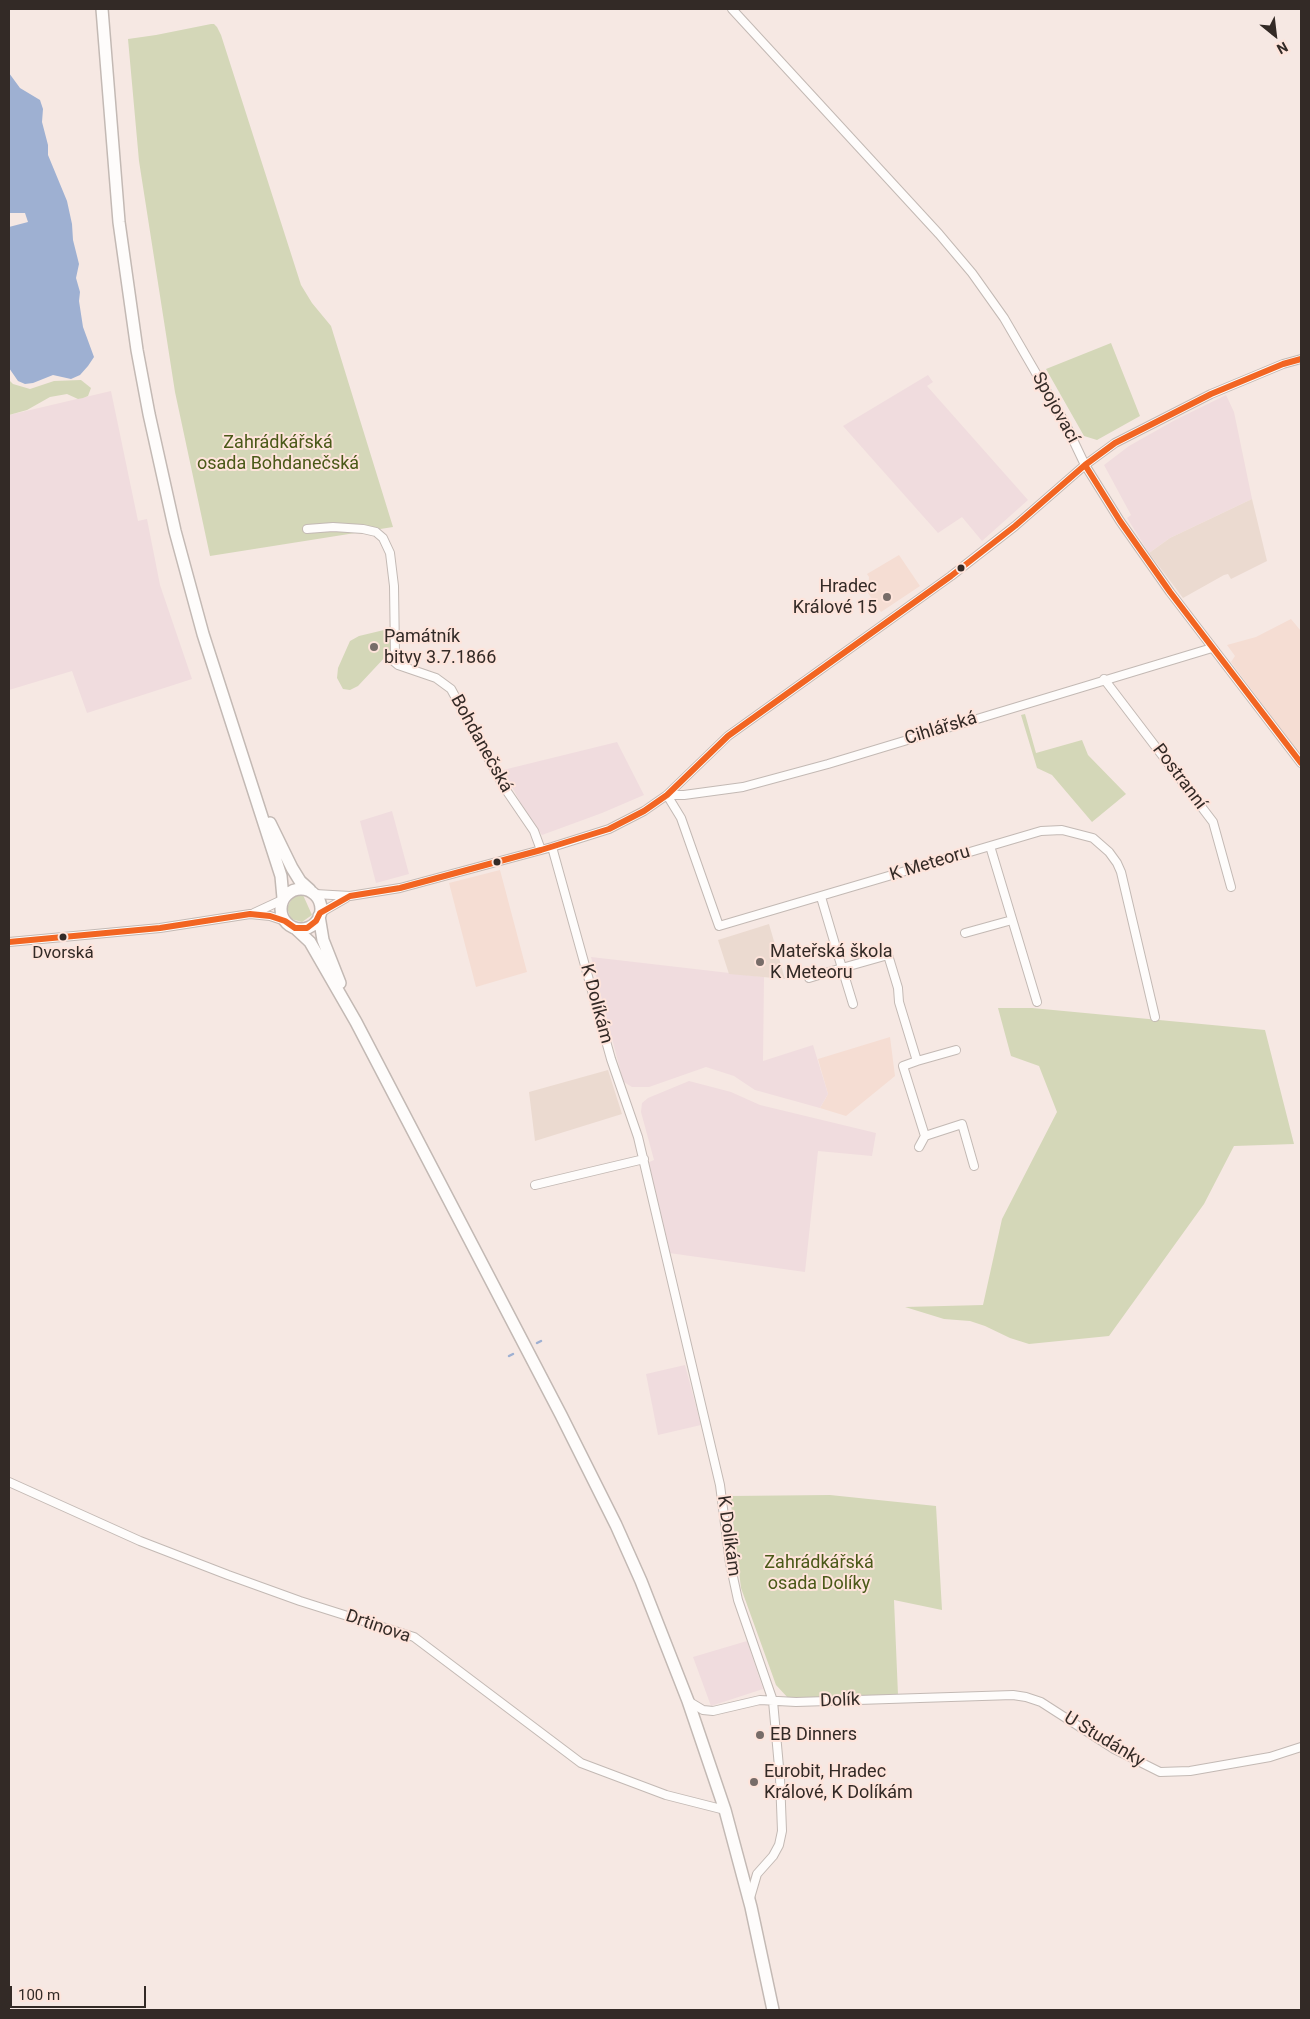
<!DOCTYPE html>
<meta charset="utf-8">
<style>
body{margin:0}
#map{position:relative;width:1310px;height:2019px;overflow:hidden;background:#f6e8e3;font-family:Roboto,sans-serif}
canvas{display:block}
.frame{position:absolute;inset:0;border:10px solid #332a26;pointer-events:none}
.north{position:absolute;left:1250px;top:10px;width:50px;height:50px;-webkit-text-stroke:4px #fee4db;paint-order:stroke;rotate:151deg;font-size:14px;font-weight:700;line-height:20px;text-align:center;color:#332a26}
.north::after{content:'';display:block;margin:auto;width:18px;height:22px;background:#332a26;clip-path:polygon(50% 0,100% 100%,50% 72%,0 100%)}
.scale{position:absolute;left:10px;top:1986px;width:136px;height:22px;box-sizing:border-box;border:2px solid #332a26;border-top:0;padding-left:6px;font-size:15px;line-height:18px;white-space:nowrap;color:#332a26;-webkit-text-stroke:4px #fee4db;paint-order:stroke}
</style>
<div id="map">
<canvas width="1310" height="2019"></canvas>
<div class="frame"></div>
<div class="north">N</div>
<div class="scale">100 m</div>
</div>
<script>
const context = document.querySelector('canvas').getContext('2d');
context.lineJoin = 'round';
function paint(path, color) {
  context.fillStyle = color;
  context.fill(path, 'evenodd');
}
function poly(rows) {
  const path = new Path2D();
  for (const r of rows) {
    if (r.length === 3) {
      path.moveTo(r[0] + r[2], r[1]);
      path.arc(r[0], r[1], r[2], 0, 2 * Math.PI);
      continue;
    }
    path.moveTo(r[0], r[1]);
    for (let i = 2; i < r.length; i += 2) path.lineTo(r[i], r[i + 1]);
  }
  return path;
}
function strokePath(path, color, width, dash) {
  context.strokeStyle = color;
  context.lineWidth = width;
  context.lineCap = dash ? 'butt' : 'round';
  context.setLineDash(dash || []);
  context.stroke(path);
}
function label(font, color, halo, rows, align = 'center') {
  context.font = font + ' Roboto,sans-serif';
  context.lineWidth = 4;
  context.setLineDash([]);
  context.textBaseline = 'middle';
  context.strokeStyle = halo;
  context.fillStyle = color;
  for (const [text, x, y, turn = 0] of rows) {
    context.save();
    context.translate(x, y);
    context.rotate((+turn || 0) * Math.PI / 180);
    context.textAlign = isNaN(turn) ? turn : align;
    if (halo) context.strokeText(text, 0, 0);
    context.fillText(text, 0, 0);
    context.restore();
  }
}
const built = poly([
 [899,555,920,586,881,612,868,593,869,577,867,574],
 [1291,619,1301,631,1301,756,1231,662,1235,656,1227,645,1256,637],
 [500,870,527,972,476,987,449,883],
 [890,1037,895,1076,846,1116,820,1108,828,1094,818,1059]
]);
const industrial = poly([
 [928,375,933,382,927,386,1028,500,982,541,962,517,938,533,843,426],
 [111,391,138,521,147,519,160,585,192,679,87,713,72,671,9,690,9,415],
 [1226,395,1234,412,1252,499,1170,538,1149,553,1127,518,1131,515,1104,465,1129,446,1175,420],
 [617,742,644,795,602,813,542,835,526,813,503,770],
 [392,811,409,874,376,883,360,821],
 [591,957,764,977,763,1061,813,1045,828,1094,820,1108,755,1090,734,1076,706,1067,649,1087,632,1087,627,1084,623,1081],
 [689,1081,731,1092,760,1105,876,1133,872,1156,818,1151,805,1272,669,1253,647,1163,654,1160,641,1112,642,1103,648,1098],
 [685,1365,701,1425,658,1435,646,1374],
 [747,1641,763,1689,711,1706,693,1657]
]);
const education = poly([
 [1252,499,1267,561,1231,579,1228,574,1224,575,1183,598,1149,553,1170,538],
 [769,924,785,979,729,974,718,940],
 [608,1070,622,1114,535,1141,529,1092]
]);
const green = poly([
 [211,24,214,24,217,27,221,35,301,285,312,303,331,326,393,527,210,556,175,392,139,161,128,39,156,35],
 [1111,343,1140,416,1097,440,1084,436,1046,369],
 [9,380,13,384,30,389,54,381,81,380,91,388,88,396,83,398,78,399,67,394,50,397,27,410,9,415],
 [384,630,390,637,390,649,387,655,358,686,350,690,343,689,337,678,338,668,350,641,359,636],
 [1025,714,1036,753,1082,740,1088,755,1126,794,1092,822,1052,775,1037,768,1021,715],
 [299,895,303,895,312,915,302,922,291,919,287,908,292,898],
 [998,1008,1032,1008,1265,1030,1294,1144,1234,1146,1204,1204,1109,1336,1029,1344,1010,1338,985,1326,970,1321,944,1319,905,1307,983,1305,1002,1219,1057,1112,1039,1066,1011,1056],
 [830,1495,936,1506,942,1610,894,1600,898,1695,789,1699,776,1685,741,1588,730,1496]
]);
const water = poly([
 [9,73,20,88,40,100,43,109,42,122,48,145,48,155,67,201,72,224,73,240,79,264,76,278,80,292,79,301,83,327,94,357,88,366,80,375,71,379,53,375,33,383,25,384,18,381,9,368,9,227,28,222,25,213,9,213]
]);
const stream = poly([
 [537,1343,541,1341],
 [509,1356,513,1354]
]);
const minor = poly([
 [732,9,939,234,972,273,1004,318,1065,423,1085,465,1120,521,1170,592,1301,763],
 [307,529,333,527,363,529,376,532,383,538,390,553,394,586,395,654,391,659,398,665,436,678,451,689,504,787,534,831,541,850],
 [1104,679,1213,822,1231,887],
 [667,795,681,818,719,926,1041,831,1062,830,1093,838,1109,852,1117,863,1121,872,1155,1017],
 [667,795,684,795,743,787,828,764,1212,648],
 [990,846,1037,1002],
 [552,847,611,1059,638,1137,720,1485,730,1563,738,1600,773,1701,780,1778,782,1831,779,1845,773,1856,757,1874,750,1898],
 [315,894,350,896,400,888,552,847,609,829,644,811,667,795,728,736,951,576,1015,526,1085,465,1115,443,1211,394,1283,364,1301,359],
 [821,897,842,968,888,955,898,988,899,1002,917,1061,956,1050],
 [254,913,282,900],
 [320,913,346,898],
 [965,933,1012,920],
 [9,942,160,928,250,914,270,916,285,921],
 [809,978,842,968,853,1004],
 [917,1061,903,1066,925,1136,962,1124,974,1166],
 [919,1147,925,1136],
 [535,1185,644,1159],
 [9,1482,140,1541,228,1575,300,1601,414,1637,581,1763,666,1795,725,1810],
 [688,1701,703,1710,713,1711,760,1700,796,1702,1013,1695,1026,1697,1041,1702,1114,1749,1160,1772,1190,1771,1270,1757,1301,1747]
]);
const secondary = poly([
 [102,9,119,222,137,350,149,414,175,531,203,634,281,876,283,898],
 [270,823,292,868,300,881,310,890],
 [301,909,20],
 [319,916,323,940,340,983],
 [295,928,310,942,356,1022,561,1415,616,1525,641,1581,688,1701,725,1810,751,1907,773,2010]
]);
const bus1 = poly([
 [1085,465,1120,521,1170,592,1301,763],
 [9,942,160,928,250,914,270,916,285,921,295,928,307,928,316,921,320,913,350,896,400,888,541,850,609,829,644,811,667,795,728,736,951,576,1015,526,1085,465,1115,443,1211,394,1283,364,1301,359]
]);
const markers = [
 [961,568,4.5,"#332a26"],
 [887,597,5,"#776c68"],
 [374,647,5,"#776c68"],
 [497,862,4.5,"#332a26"],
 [63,937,4.5,"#332a26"],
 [760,962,5,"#776c68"],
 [760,1735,5,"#776c68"],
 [754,1782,5,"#776c68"]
];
const busNames = [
 ["Dvorská",63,954]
];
const streetNames = [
 ["Spojovací",1055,408,61],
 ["Cihlářská",941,729,-17],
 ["Bohdanečská",481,744,61],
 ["Postranní",1179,777,53],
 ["K Meteoru",930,864,-17],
 ["K Dolíkám",596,1004,75],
 ["K Dolíkám",728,1536,82],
 ["Drtinova",378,1627,19],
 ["Dolík",840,1701,-2],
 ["U Studánky",1104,1740,31]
];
const parkNames = [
 ["Zahrádkářská",278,443],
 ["osada Bohdanečská",278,464],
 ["Zahrádkářská",819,1563],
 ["osada Dolíky",819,1584]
];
const poiNames = [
 ["Hradec",877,587,"right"],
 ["Králové 15",877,608,"right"],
 ["Památník",384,637],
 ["bitvy 3.7.1866",384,658],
 ["Mateřská škola",770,952],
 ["K Meteoru",770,973],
 ["EB Dinners",770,1735],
 ["Eurobit, Hradec",764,1772],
 ["Králové, K Dolíkám",764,1793]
];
paint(built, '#f5ddd3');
paint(industrial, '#f0dcde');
paint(education, '#ebdad0');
paint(green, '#d4d7b8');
paint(water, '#9eb0d2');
strokePath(stream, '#9eb0d2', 2.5);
strokePath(minor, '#c3b9b4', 10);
strokePath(secondary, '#c3b9b4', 14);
strokePath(minor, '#fefcfb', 8);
strokePath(secondary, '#fefcfb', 11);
strokePath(bus1, '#f26522', 6);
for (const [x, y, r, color] of markers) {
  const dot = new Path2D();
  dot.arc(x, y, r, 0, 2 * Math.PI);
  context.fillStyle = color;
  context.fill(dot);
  strokePath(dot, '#fee4db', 2);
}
label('17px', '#332a26', '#fee4db', busNames);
label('18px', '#332a26', '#fee4db', streetNames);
label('18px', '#4a5918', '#fee4db', parkNames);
label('18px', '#332a26', '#fee4db', poiNames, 'left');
</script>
